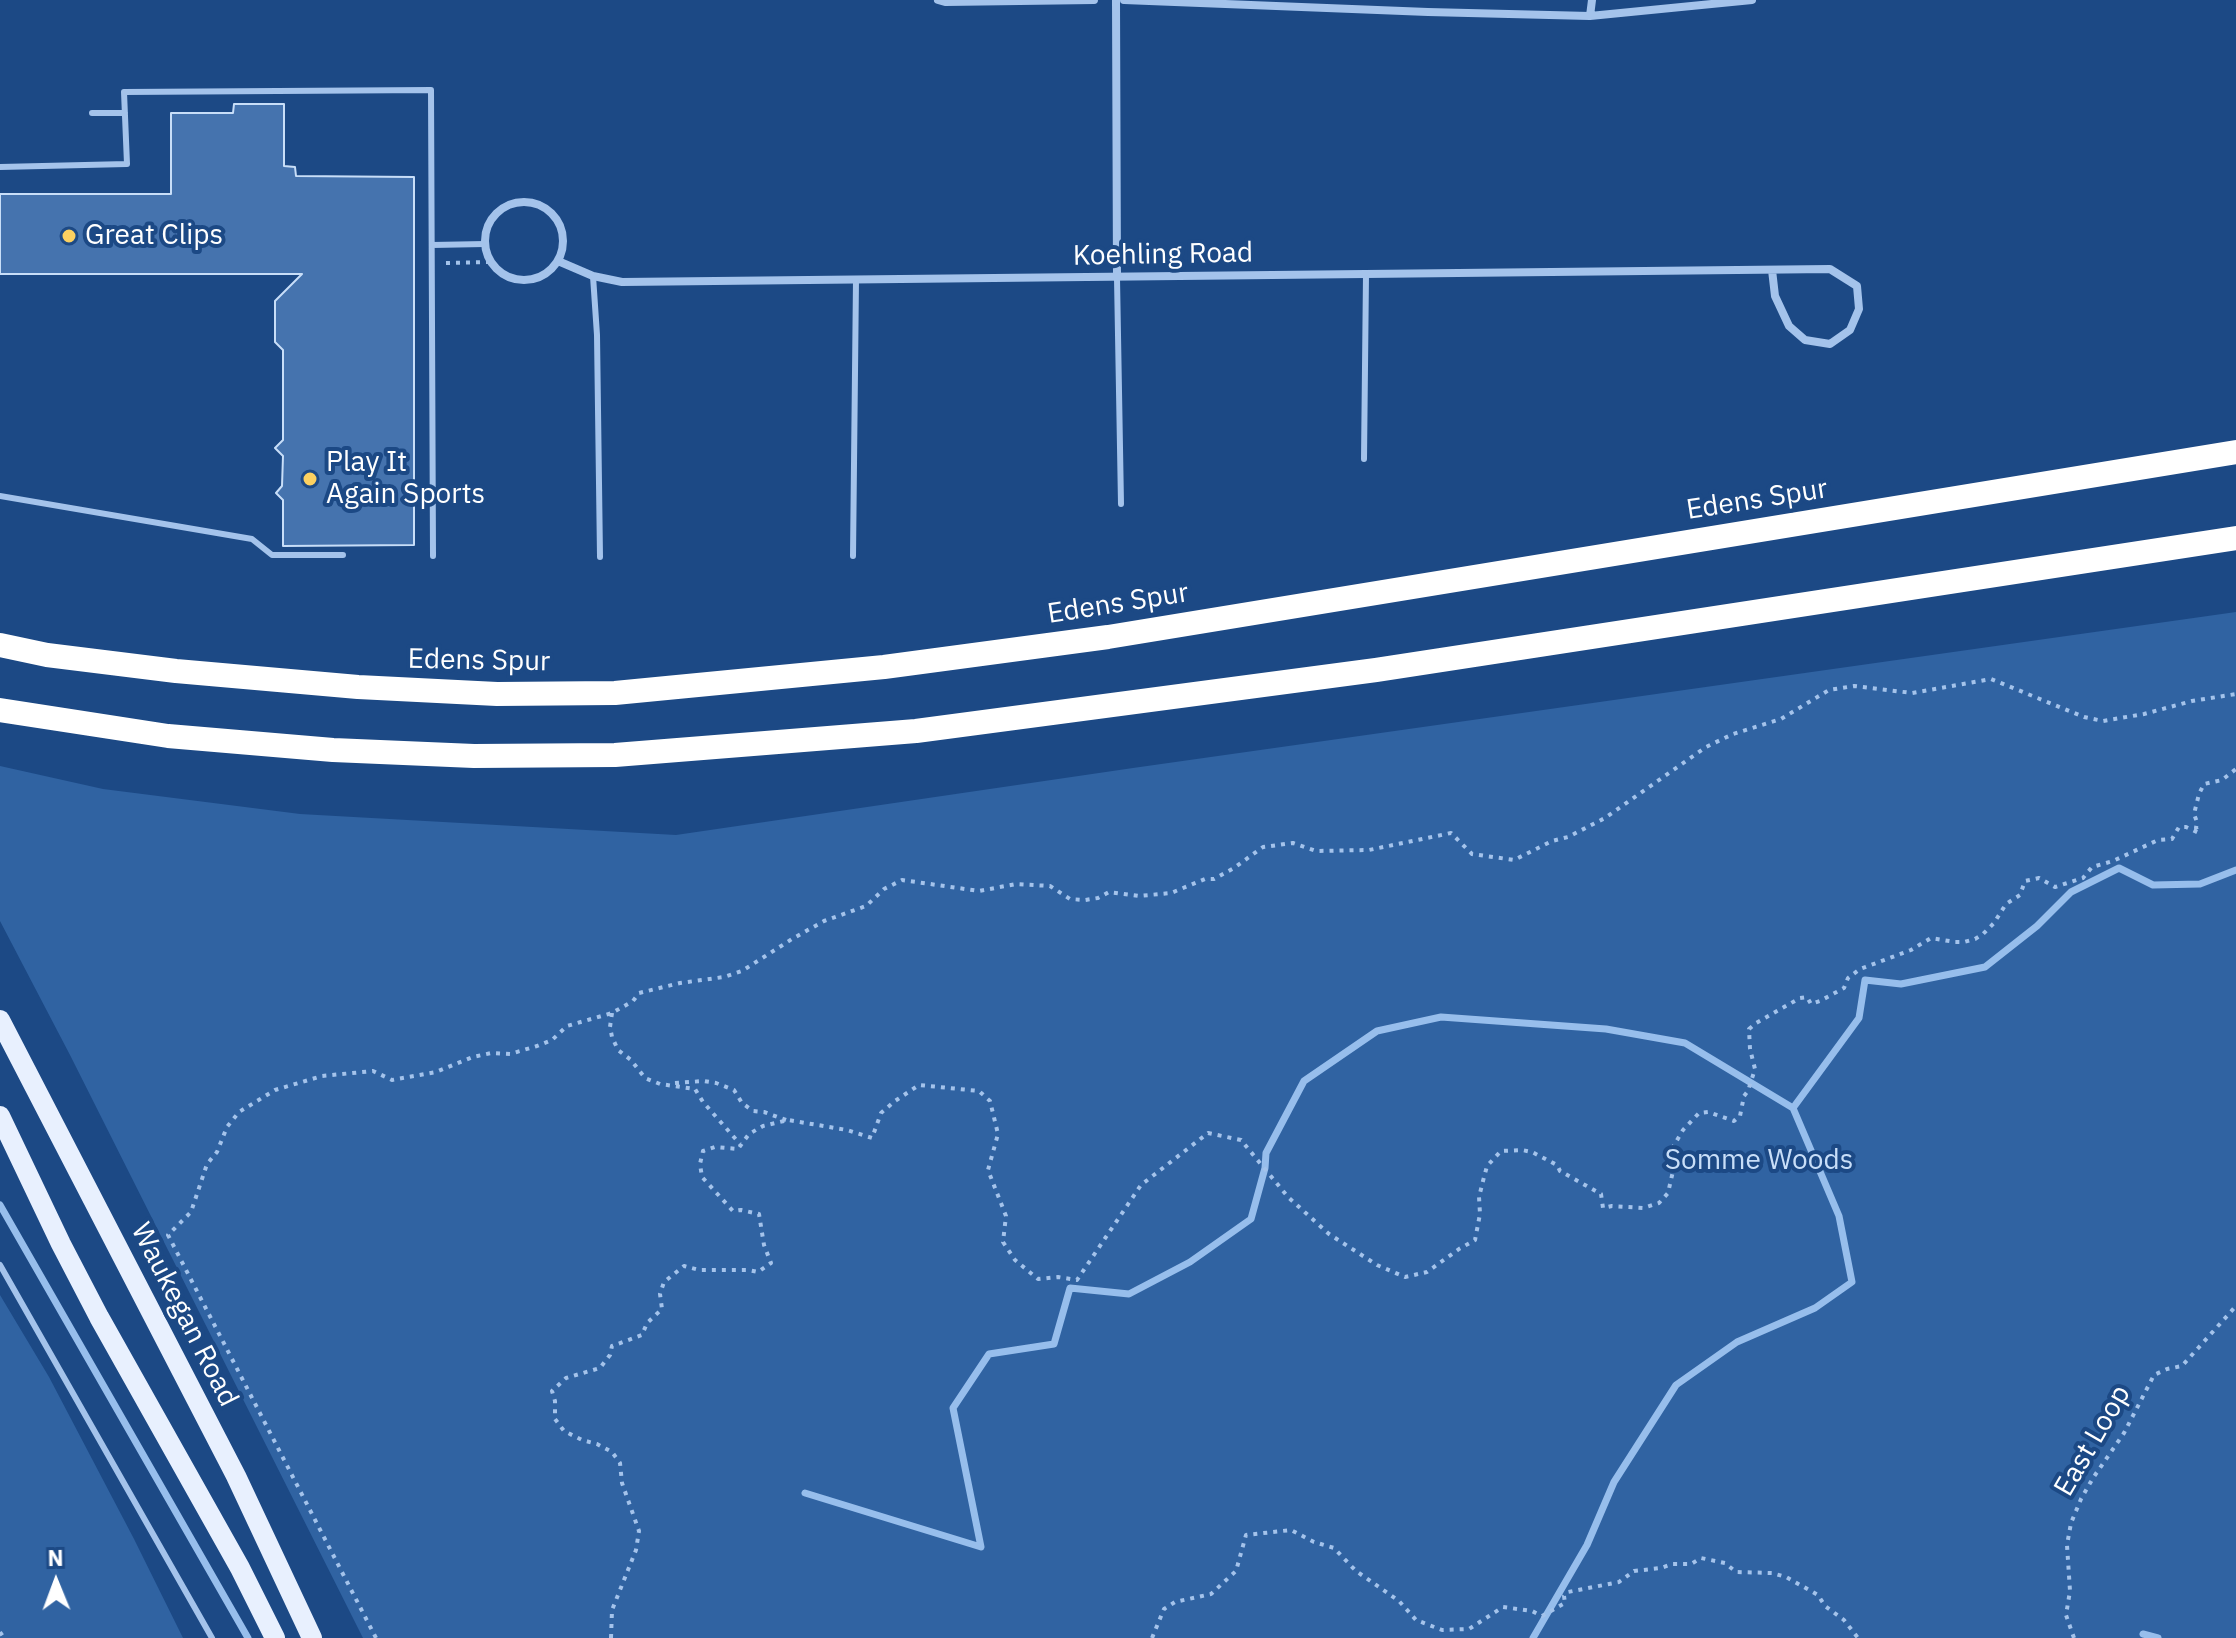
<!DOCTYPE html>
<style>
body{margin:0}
#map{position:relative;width:2236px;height:1638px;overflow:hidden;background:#1c4985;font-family:"IBM Plex Sans",sans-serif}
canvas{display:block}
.north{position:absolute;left:16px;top:1542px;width:80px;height:80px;-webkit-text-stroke:6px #1c4985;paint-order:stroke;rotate:359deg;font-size:22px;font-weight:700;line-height:32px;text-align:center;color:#fff}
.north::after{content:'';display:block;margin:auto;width:28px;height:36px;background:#fff;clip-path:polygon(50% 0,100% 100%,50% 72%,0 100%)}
</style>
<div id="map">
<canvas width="2236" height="1638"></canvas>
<div class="north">N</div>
</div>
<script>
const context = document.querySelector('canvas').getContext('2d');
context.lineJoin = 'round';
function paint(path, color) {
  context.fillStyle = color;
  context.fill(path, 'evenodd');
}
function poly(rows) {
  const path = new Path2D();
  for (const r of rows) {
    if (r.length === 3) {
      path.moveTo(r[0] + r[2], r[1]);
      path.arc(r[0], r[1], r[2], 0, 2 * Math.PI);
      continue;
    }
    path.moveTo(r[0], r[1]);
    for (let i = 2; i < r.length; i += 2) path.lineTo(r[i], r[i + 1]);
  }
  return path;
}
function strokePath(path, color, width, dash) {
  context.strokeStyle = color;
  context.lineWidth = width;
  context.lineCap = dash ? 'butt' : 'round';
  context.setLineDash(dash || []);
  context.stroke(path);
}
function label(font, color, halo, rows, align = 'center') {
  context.font = font + ' "IBM Plex Sans",sans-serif';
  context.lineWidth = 8;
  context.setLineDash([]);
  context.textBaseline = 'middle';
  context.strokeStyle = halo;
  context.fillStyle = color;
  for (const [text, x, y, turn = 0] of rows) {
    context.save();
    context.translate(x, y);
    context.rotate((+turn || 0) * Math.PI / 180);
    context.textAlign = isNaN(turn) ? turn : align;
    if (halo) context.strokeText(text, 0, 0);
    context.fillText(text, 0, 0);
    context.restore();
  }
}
const green = poly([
 [2236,612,2236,1638,363,1638,70,1055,0,921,0,766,103,789,300,814,676,835,1133,768],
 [0,1295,49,1377,134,1539,183,1638,0,1638]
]);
const stream = poly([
 [1793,1108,1859,1018,1865,980,1901,984,1985,967,2037,926,2071,892,2119,868,2153,885,2200,884,2236,870],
 [0,1205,248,1638],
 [805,1493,981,1547,953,1408,989,1354,1054,1344,1070,1288,1129,1294,1190,1262,1251,1219,1265,1168,1266,1153,1304,1081,1377,1031,1441,1017,1606,1029,1685,1043,1793,1108,1839,1216,1852,1282,1815,1308,1737,1342,1676,1385,1614,1482,1587,1545,1533,1638],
 [2143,1634,2158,1638]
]);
const building = poly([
 [234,104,284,104,284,166,295,167,296,176,414,177,414,545,283,546,283,500,276,493,282,486,283,456,275,448,283,440,283,350,275,342,275,301,302,274,0,274,0,194,171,194,171,113,233,113,234,104]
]);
const path = poly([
 [446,263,491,262],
 [612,1013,610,1027,612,1037,618,1050,631,1060,645,1078,660,1084,695,1089,703,1102,740,1144],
 [675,1083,704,1081,716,1083,734,1090,742,1103,753,1111,764,1112,786,1120],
 [0,1632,4,1638],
 [376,1638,168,1235,191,1212,207,1164,217,1152,227,1127,239,1112,275,1090,322,1076,373,1071,392,1080,436,1072,473,1057,491,1053,510,1054,537,1046,552,1040,567,1026,612,1013,633,1001,639,993,680,983,724,977,742,971,792,939,824,921,866,906,884,889,902,880,979,891,1016,884,1050,886,1070,899,1085,900,1098,898,1109,892,1139,896,1171,893,1205,879,1214,879,1234,868,1263,847,1293,843,1316,851,1369,850,1451,833,1472,854,1514,860,1552,841,1568,837,1605,818,1706,747,1733,734,1781,719,1829,690,1854,686,1912,693,1991,679,2084,717,2103,721,2144,714,2192,701,2236,694],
 [611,1638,612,1610,636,1550,639,1531,622,1483,620,1463,612,1452,597,1444,582,1440,564,1431,555,1419,555,1401,552,1391,566,1378,600,1368,610,1355,612,1346,642,1335,647,1323,662,1309,660,1294,664,1282,684,1266,699,1270,748,1270,758,1272,771,1263,764,1245,759,1214,741,1210,733,1211,702,1177,700,1164,703,1151,715,1147,738,1149,749,1134,763,1126,788,1120,847,1130,872,1138,881,1113,895,1101,919,1085,979,1091,990,1101,998,1134,988,1170,1006,1216,1003,1242,1015,1260,1038,1279,1058,1277,1077,1280,1141,1185,1208,1133,1241,1140,1288,1197,1329,1234,1377,1265,1405,1277,1427,1272,1459,1249,1475,1240,1480,1214,1479,1197,1483,1181,1487,1166,1501,1151,1522,1150,1532,1152,1557,1165,1560,1171,1601,1194,1603,1208,1612,1206,1643,1208,1659,1203,1668,1193,1676,1158,1673,1147,1683,1130,1699,1113,1708,1112,1734,1121,1740,1116,1744,1096,1748,1091,1755,1069,1750,1049,1749,1029,1756,1023,1800,998,1807,997,1811,1004,1820,1001,1844,988,1848,978,1860,969,1911,950,1931,938,1955,942,1964,942,1975,939,1983,934,1994,923,2006,904,2020,895,2025,881,2039,878,2055,887,2083,878,2092,867,2113,861,2158,840,2172,839,2179,827,2186,827,2199,833,2196,828,2197,822,2194,814,2199,794,2204,784,2222,780,2236,769],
 [1152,1638,1164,1609,1175,1602,1211,1594,1236,1571,1246,1535,1291,1530,1314,1542,1334,1548,1356,1571,1399,1601,1416,1620,1442,1630,1469,1629,1503,1607,1532,1611,1542,1616,1565,1603,1564,1596,1568,1592,1619,1582,1634,1571,1661,1568,1672,1564,1691,1564,1701,1558,1725,1563,1736,1572,1772,1573,1786,1577,1818,1595,1825,1606,1844,1620,1858,1638],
 [2074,1638,2066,1615,2070,1591,2067,1545,2071,1523,2081,1499,2093,1478,2124,1433,2154,1375,2167,1369,2182,1366,2236,1306]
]);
const lane = poly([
 [92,113,125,113],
 [0,167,127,164,124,92,431,90,433,556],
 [432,245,485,244],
 [593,276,597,335,600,557],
 [1117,278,1121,504],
 [1364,459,1366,275],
 [0,496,252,539,272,555,343,555],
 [853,556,856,280],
 [0,1265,212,1638]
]);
const street = poly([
 [938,0,945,2,1094,0],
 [1116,0,1117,278],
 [1124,0,1428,12,1590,16,1752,0],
 [1590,16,1592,0],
 [524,241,39],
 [558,261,593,276,622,282,1830,269,1857,286,1859,309,1850,330,1830,344,1805,340,1789,326,1775,296,1772,270]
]);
const primary = poly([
 [0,1020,236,1476,312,1638],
 [0,1116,61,1244,99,1317,240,1568,275,1638]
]);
const highway = poly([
 [0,645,47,655,176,671,358,687,497,694,615,693,884,667,1108,637,2236,452],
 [0,710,168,736,333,750,474,756,615,755,916,731,1376,670,2236,538]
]);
const markers = [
 [69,236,8,"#fbd061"],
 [310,479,8,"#fbd061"]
];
const poiNames = [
 ["Great Clips",85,236],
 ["Play It",326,463],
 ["Again Sports",326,495]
];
const streetNames = [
 ["Koehling Road",1163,255,-1],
 ["Edens Spur",1757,500,-9],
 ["Edens Spur",1118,604,-9],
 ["Edens Spur",479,661,1],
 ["Waukegan Road",184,1315,63],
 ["East Loop",2093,1441,-60]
];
const parkNames = [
 ["Somme Woods",1759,1161]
];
paint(green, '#3063a2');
strokePath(stream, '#97beec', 7);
paint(building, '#4573ae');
strokePath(building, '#c8def8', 2);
strokePath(path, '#a4c3eb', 4, [4, 6]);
strokePath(lane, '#a4c3eb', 6);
strokePath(street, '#a4c3eb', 8);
strokePath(primary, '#e8f0fe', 20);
strokePath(highway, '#fff', 24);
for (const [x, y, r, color] of markers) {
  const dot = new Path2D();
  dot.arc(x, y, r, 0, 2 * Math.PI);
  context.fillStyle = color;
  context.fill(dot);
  strokePath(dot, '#1c4985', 3);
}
label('28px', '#fff', '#1c4985', poiNames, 'left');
label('28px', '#fff', '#1c4985', streetNames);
label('28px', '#c8def8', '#1c4985', parkNames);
</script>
